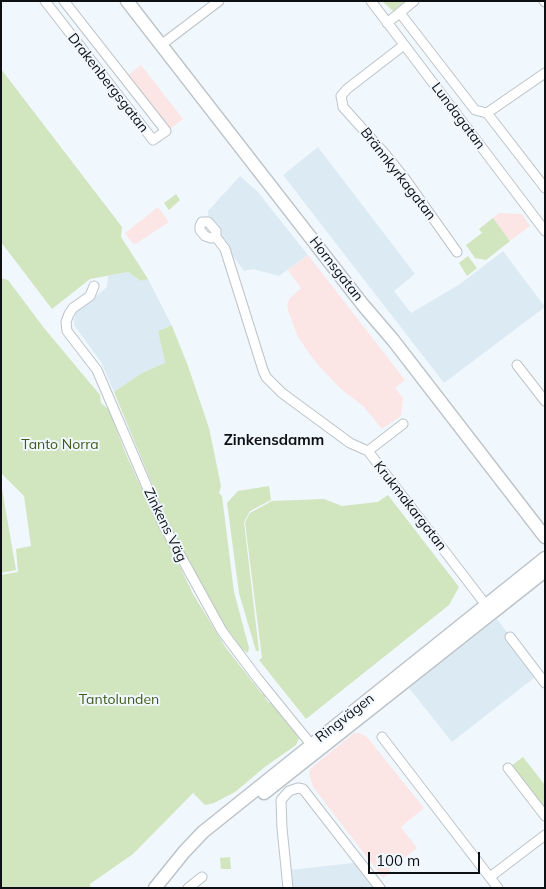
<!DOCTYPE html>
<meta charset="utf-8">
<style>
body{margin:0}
#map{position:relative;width:546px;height:889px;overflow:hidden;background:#f0f7fd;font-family:Mulish,sans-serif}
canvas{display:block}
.frame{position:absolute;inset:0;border:2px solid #0e1113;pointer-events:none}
.scale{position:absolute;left:368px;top:852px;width:112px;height:22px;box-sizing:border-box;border:2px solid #0e1113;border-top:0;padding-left:6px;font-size:15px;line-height:18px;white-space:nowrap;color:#0e1113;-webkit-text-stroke:4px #f0f7fd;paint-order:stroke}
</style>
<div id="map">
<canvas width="546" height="889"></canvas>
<div class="frame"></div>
<div class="scale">100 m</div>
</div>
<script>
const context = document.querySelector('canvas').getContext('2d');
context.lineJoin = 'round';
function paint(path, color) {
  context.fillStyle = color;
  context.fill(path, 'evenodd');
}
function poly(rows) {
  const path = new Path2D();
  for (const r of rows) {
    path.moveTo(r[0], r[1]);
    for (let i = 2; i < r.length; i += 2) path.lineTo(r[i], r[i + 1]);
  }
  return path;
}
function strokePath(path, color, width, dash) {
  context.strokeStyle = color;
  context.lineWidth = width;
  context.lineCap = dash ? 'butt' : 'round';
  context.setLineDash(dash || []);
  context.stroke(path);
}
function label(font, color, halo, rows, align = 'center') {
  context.font = font + ' Mulish,sans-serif';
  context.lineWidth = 4;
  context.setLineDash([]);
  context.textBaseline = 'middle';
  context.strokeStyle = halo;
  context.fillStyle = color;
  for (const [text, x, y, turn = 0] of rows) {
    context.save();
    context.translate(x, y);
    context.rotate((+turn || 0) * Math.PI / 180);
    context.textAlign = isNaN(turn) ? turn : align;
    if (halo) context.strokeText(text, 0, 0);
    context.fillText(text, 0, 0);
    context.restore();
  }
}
const built = poly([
 [318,147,415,274,394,291,411,313,460,284,503,251,545,307,444,383,283,175],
 [240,176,257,191,308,255,279,276,253,269,244,271,208,222,208,211],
 [128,272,141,281,148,279,172,326,169,326,158,331,165,363,142,373,114,392,101,362,74,325,74,320,76,312,107,287,108,276],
 [497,619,539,674,452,742,409,688],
 [361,862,381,888,290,888,290,870]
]);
const education = poly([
 [141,65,183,119,170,129,128,75],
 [158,207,169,222,137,243,133,244,125,233],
 [499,213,522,214,530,226,510,241,493,218],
 [308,255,405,380,395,388,403,398,401,416,382,429,363,406,341,389,319,366,308,352,297,335,288,310,287,304,290,298,301,288,288,270],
 [354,733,360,733,367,737,424,808,401,827,417,848,390,869,391,872,383,878,313,787,309,773,311,768]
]);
const green = poly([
 [382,1,405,1,393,11],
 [1,69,122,227,121,237,148,279,141,281,128,272,90,279,52,309,1,242],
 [176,194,180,200,169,210,164,203],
 [493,218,510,241,486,260,475,258,466,245,482,233,479,229],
 [468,256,477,268,467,276,459,263],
 [1,278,8,280,44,328,100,395,101,403,109,410,125,452,163,536,166,537,193,594,226,648,262,694,265,694,265,698,269,703,272,703,286,719,299,738,296,745,266,766,235,792,214,803,205,805,193,793,133,854,90,884,90,888,1,888,1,575,18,572,16,549,31,546,24,496,1,473],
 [170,326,172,326,188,366,209,428,221,486,219,493,222,496,234,592,249,648,248,653,243,650,221,621,167,520,114,392,142,373,165,363,158,331],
 [1,483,16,570,1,573],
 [269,486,271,500,250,511,244,522,259,651,256,651,239,593,227,503,238,491],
 [388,495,459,587,449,605,306,719,259,660,262,658,245,522,250,513,272,501,324,499,342,506,378,502],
 [523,757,545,785,545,810,511,766],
 [230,857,231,869,221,869,220,858]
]);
const minor = poly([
 [45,1,153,140,166,131,64,1],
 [371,1,545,231],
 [544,1,545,2],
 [400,13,475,110,487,113],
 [387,23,414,1],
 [161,45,219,1],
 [404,45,347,89,341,96,342,101,343,107,386,155,406,180,457,252],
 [487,113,545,188],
 [487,113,545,73],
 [216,237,211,238,205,236,200,230,200,226,202,222,208,222,210,224,216,231,216,237,225,249,263,370,266,377,282,393,350,443,368,451,489,609],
 [94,286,90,296,73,308,69,314,66,322,67,331,97,370,163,524,222,631,258,679,314,748],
 [517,365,545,401],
 [368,451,403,424],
 [510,637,545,683],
 [382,737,498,888],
 [508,768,545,816],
 [490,877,545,835],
 [188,888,202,877],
 [288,888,282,828,281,800,289,791,298,788,303,789,380,888]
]);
const secondary = poly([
 [127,1,363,305,393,340,545,537],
 [264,793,545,571],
 [155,888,184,852,203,832,545,558]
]);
const streetNames = [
 ["Drakenbergsgatan",108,83,52],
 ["Lundagatan",458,116,53],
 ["Brännkyrkagatan",398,174,52],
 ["Hornsgatan",336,269,52],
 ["Krukmakargatan",410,506,52],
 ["Zinkens Väg",165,525,64],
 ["Ringvägen",345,718,-38]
];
const parkNames = [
 ["Tanto Norra",60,445],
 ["Tantolunden",119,700]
];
const neighbourhoodNames = [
 ["Zinkensdamm",274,440]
];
paint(built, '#dceaf4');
paint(education, '#fce6e5');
paint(green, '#d1e5be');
strokePath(minor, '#bcc4c9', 11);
strokePath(secondary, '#bcc4c9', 15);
strokePath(minor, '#fff', 9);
strokePath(secondary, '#fff', 12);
label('14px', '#0e1113', '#f0f7fd', streetNames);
label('14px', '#3e5a1a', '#f0f7fd', parkNames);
label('bold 15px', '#0e1113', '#f0f7fd', neighbourhoodNames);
</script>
